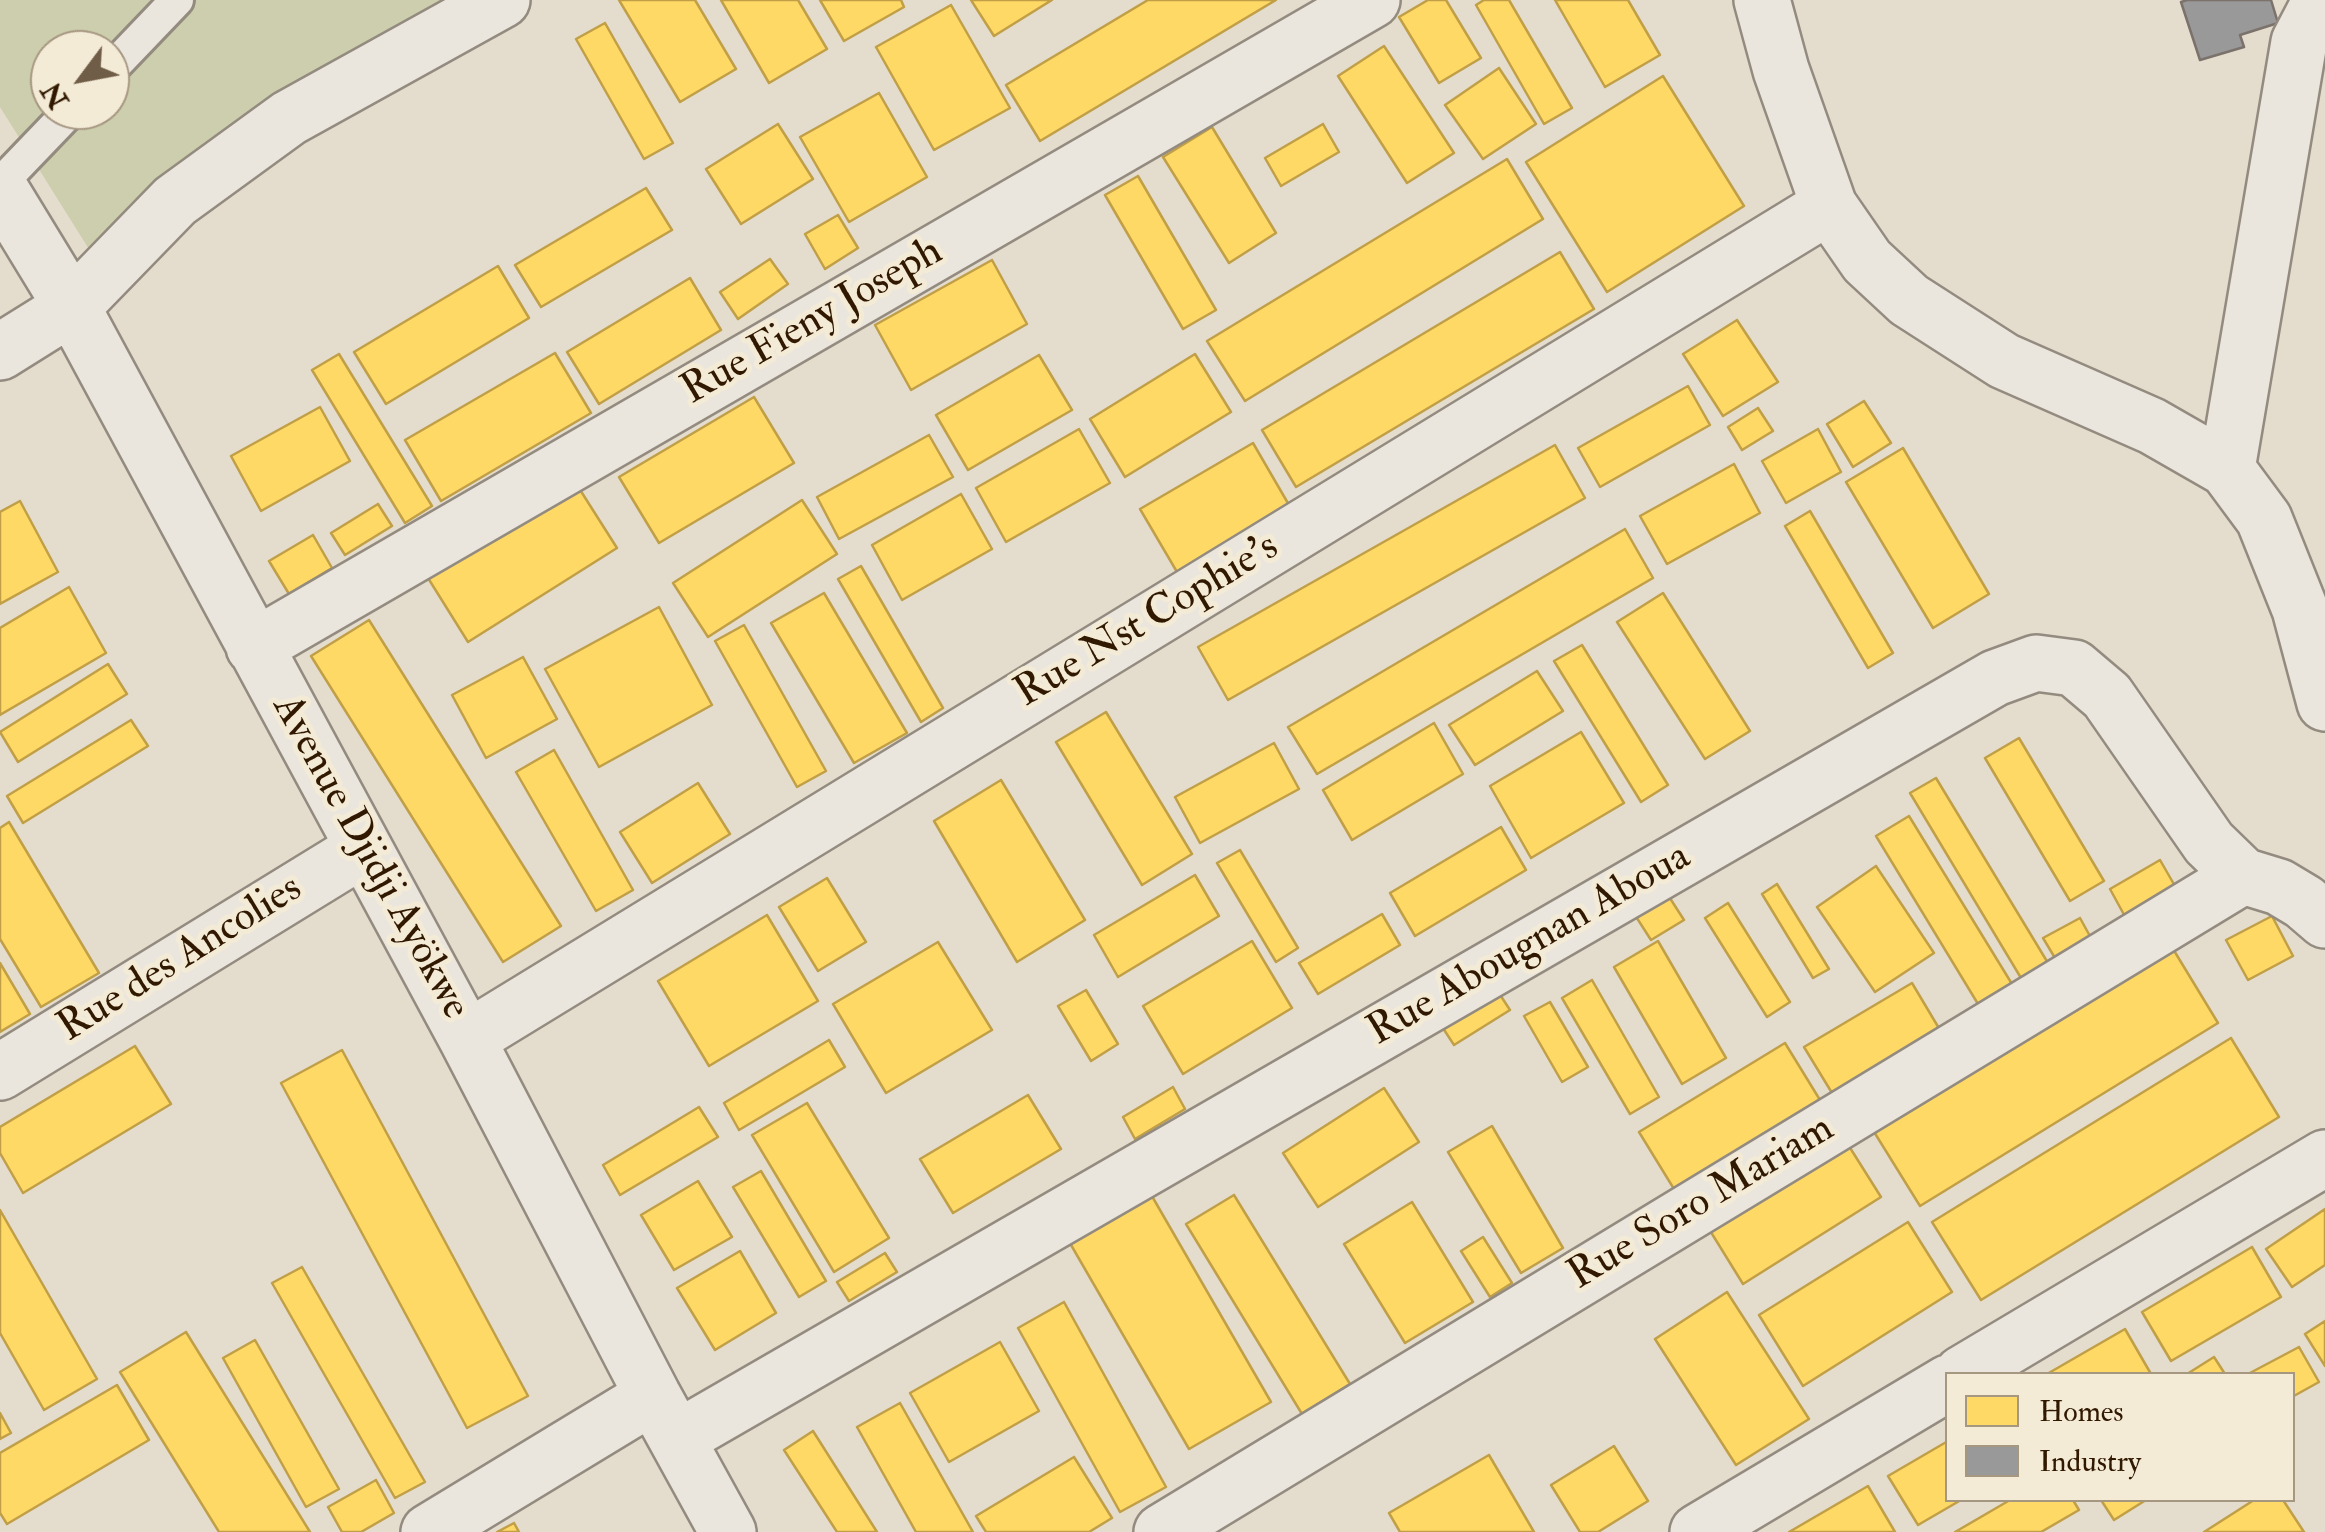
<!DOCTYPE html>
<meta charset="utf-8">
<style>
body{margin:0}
#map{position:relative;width:2325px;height:1532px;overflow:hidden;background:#e4dccc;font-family:"IM FELL Double Pica",serif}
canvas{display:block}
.legend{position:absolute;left:1945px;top:1372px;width:350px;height:130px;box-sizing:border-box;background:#f4ebd7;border:2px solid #a69781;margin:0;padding:12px 18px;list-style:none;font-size:30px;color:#311800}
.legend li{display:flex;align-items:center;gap:20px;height:50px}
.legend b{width:50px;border:2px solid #a69781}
.north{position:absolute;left:30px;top:30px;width:100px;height:100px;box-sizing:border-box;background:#f4ebd7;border:2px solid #a69781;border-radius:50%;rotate:238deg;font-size:28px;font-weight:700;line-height:40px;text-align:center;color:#311800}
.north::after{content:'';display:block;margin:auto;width:35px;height:45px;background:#705d47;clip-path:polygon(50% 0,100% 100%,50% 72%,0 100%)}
</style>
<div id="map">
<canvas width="2325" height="1532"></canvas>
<ul class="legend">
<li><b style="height:28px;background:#ffd966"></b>Homes</li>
<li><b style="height:28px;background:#999"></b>Industry</li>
</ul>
<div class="north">N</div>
</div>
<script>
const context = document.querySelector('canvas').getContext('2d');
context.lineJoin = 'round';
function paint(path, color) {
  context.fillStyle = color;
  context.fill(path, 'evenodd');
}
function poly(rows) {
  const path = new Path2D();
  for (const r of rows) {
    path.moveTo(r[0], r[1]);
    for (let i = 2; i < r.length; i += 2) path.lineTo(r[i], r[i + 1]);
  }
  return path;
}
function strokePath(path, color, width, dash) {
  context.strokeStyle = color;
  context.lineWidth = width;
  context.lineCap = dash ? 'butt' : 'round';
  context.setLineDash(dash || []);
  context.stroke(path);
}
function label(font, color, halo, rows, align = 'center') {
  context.font = font + ' "IM FELL Double Pica",serif';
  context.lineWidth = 10;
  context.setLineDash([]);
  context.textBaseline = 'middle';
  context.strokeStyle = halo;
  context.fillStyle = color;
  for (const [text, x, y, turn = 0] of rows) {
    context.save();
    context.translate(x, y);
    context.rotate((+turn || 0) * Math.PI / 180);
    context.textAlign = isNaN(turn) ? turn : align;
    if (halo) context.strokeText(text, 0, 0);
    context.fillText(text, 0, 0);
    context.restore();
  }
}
const green = poly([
 [0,0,453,0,475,36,102,270,0,107],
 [50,50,110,50,110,110,50,110]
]);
const homes = poly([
 [619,0,695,0,736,69,680,102,619,0],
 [721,0,798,0,827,49,769,83,721,0],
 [820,0,901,0,904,7,844,41,820,0],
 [971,0,1052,0,994,36,971,0],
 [1148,0,1276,0,1040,141,1006,85,1148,0],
 [1428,0,1446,0,1481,58,1439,83,1399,17,1428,0],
 [1484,0,1509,0,1572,108,1544,124,1476,5,1484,0],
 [1555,0,1628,0,1660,55,1605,87,1555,0],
 [951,5,1010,108,934,150,876,47,951,5],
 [605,23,673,143,644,159,576,39,605,23],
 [1384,46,1454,153,1407,183,1338,76,1384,46],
 [1499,68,1536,124,1483,159,1445,105,1499,68],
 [1663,76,1744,206,1607,292,1526,162,1663,76],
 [879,93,927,177,849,222,800,137,879,93],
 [778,124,813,179,741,224,706,169,778,124],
 [1323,124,1339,152,1281,186,1265,158,1323,124],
 [1212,127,1276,233,1229,263,1163,157,1212,127],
 [1507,159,1543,219,1245,401,1207,341,1507,159],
 [1138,176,1216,310,1183,329,1105,195,1138,176],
 [646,188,672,230,541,307,515,265,646,188],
 [838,215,858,248,825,269,805,234,838,215],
 [1560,252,1594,309,1296,487,1262,430,1560,252],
 [770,259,788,284,738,319,720,292,770,259],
 [992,260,1027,324,911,390,875,325,992,260],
 [498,266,529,318,386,404,354,352,498,266],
 [690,278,721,330,599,404,567,352,690,278],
 [1737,320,1778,382,1723,416,1683,354,1737,320],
 [555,353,591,413,441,501,405,440,555,353],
 [339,354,432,506,405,523,312,370,339,354],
 [1195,354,1231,412,1125,477,1090,419,1195,354],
 [1039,355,1072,410,968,470,936,415,1039,355],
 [1688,386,1710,425,1600,487,1578,448,1688,386],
 [754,397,794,463,659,543,619,477,754,397],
 [1864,401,1891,443,1853,467,1827,424,1864,401],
 [320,407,350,461,261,511,231,456,320,407],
 [1758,408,1773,431,1742,450,1728,427,1758,408],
 [1079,429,1110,483,1006,542,976,488,1079,429],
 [1818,429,1841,472,1786,503,1762,461,1818,429],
 [929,435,953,477,839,539,817,497,929,435],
 [1253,443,1289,505,1177,572,1140,509,1253,443],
 [1555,445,1585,498,1228,700,1198,647,1555,445],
 [1903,448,1989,594,1933,628,1846,482,1903,448],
 [1734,464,1760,513,1667,564,1640,516,1734,464],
 [577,485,617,548,468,642,428,578,577,485],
 [961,494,992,549,902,600,872,545,961,494],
 [802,500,837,554,708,637,673,583,802,500],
 [20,501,58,572,0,604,0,512,20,501],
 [378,504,392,526,345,555,331,533,378,504],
 [1810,511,1893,653,1868,668,1785,526,1810,511],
 [1625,529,1653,578,1317,774,1288,727,1625,529],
 [313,535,332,568,289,594,269,561,313,535],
 [861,566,943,708,921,722,838,579,861,566],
 [69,587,106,653,0,715,0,628,69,587],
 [824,593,907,733,854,763,771,623,824,593],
 [1663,593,1750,731,1705,759,1617,622,1663,593],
 [659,607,712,705,599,767,545,669,659,607],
 [369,620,561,926,503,962,311,656,369,620],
 [744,625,826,771,797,787,715,641,744,625],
 [1582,645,1668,785,1641,802,1554,661,1582,645],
 [523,657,557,719,486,758,452,695,523,657],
 [108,664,127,694,18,762,0,732,108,664],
 [1537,671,1563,711,1475,765,1449,725,1537,671],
 [1106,712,1192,854,1142,885,1056,742,1106,712],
 [131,720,148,746,23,823,7,796,131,720],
 [1434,723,1463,774,1352,840,1323,790,1434,723],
 [1581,732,1624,803,1531,858,1490,786,1581,732],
 [2019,738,2104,881,2070,901,1985,758,2019,738],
 [1274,743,1299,789,1200,843,1175,797,1274,743],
 [554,750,633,890,596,911,516,772,554,750],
 [1936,778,2048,963,2021,978,1910,793,1936,778],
 [1001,780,1085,920,1017,962,934,821,1001,780],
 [698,783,730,834,652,883,620,832,698,783],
 [1909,816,2012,984,1978,1004,1876,836,1909,816],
 [9,822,99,973,41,1007,0,939,0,828,9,822],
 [1501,827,1526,870,1415,936,1390,893,1501,827],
 [1240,850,1298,948,1276,962,1217,863,1240,850],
 [2160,860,2179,893,2128,922,2110,889,2160,860],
 [1876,866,1934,953,1875,992,1817,907,1876,866],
 [1195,875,1219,916,1118,977,1094,935,1195,875],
 [827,878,866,942,818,971,779,907,827,878],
 [1777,884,1829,969,1813,978,1762,894,1777,884],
 [1666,892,1684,920,1651,940,1633,912,1666,892],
 [1728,903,1790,1002,1767,1017,1705,918,1728,903],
 [1382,914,1400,945,1318,994,1299,963,1382,914],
 [767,915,818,1001,709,1066,658,981,767,915],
 [2272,916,2293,956,2248,980,2226,940,2272,916],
 [2080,918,2091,938,2055,958,2043,938,2080,918],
 [1252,941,1292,1008,1183,1074,1143,1006,1252,941],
 [1658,941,1726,1058,1682,1084,1614,967,1658,941],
 [938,942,992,1030,886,1093,833,1004,938,942],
 [2170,944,2218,1023,1920,1206,1871,1127,2170,944],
 [0,963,30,1014,0,1032,0,963],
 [1592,980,1659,1097,1630,1114,1562,998,1592,980],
 [1912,983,1940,1030,1832,1093,1804,1047,1912,983],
 [1493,984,1510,1010,1454,1045,1437,1019,1493,984],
 [1086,990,1118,1044,1091,1061,1058,1006,1086,990],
 [1550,1002,1588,1067,1562,1082,1524,1016,1550,1002],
 [2231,1038,2279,1117,1981,1300,1932,1222,2231,1038],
 [829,1040,845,1067,739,1130,724,1103,829,1040],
 [1785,1043,1820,1100,1674,1189,1639,1132,1785,1043],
 [135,1046,171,1104,23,1193,0,1153,0,1127,135,1046],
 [342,1050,528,1396,467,1428,281,1083,342,1050],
 [1173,1087,1185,1109,1135,1139,1123,1117,1173,1087],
 [1384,1088,1419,1142,1318,1207,1283,1153,1384,1088],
 [1028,1095,1061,1149,953,1213,920,1159,1028,1095],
 [807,1103,889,1238,834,1272,752,1135,807,1103],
 [699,1107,718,1137,620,1195,603,1165,699,1107],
 [1492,1126,1563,1248,1521,1273,1448,1152,1492,1126],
 [1847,1143,1881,1197,1743,1284,1709,1229,1847,1143],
 [761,1171,826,1281,799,1297,733,1187,761,1171],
 [698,1181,732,1237,674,1270,641,1215,698,1181],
 [1149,1191,1271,1402,1189,1449,1067,1238,1149,1191],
 [1234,1195,1350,1384,1302,1414,1186,1224,1234,1195],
 [1412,1202,1473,1302,1405,1343,1344,1244,1412,1202],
 [2325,1209,2325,1265,2292,1287,2266,1249,2325,1209],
 [0,1210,97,1379,44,1410,0,1333,0,1210],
 [1908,1222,1952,1292,1803,1386,1759,1315,1908,1222],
 [1483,1237,1512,1283,1490,1297,1461,1251,1483,1237],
 [2252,1247,2281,1297,2171,1361,2142,1312,2252,1247],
 [740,1251,776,1313,715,1350,677,1288,740,1251],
 [885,1253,897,1272,849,1301,837,1282,885,1253],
 [302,1267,425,1482,395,1498,272,1283,302,1267],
 [1727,1292,1809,1419,1736,1465,1655,1339,1727,1292],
 [1064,1302,1166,1487,1120,1512,1018,1328,1064,1302],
 [2325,1321,2325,1366,2305,1334,2325,1321],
 [2125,1329,2151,1374,2047,1374,2125,1329],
 [186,1332,310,1532,219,1532,120,1372,186,1332],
 [255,1340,339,1489,306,1507,223,1358,255,1340],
 [1000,1342,1039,1411,949,1462,910,1393,1000,1342],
 [2299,1347,2319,1382,2292,1397,2292,1374,2248,1374,2299,1347],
 [2214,1357,2225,1374,2187,1374,2214,1357],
 [117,1385,149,1440,7,1524,0,1513,0,1453,117,1385],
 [900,1403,973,1532,916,1532,857,1427,900,1403],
 [0,1413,11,1433,0,1439,0,1413],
 [813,1431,877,1532,837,1532,784,1450,813,1431],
 [1948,1441,1948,1500,1961,1500,1918,1525,1888,1476,1948,1441],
 [1614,1446,1648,1501,1598,1532,1580,1532,1551,1485,1614,1446],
 [1489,1455,1534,1532,1400,1532,1389,1513,1489,1455],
 [1074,1457,1112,1518,1089,1532,986,1532,976,1516,1074,1457],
 [376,1480,394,1513,361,1532,342,1532,328,1507,376,1480],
 [1868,1486,1895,1532,1789,1532,1868,1486],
 [2010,1500,2073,1500,2079,1510,2041,1532,1955,1532,2010,1500],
 [2101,1500,2146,1500,2114,1520,2101,1500],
 [2254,1500,2283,1500,2304,1532,2204,1532,2254,1500],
 [514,1523,519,1532,497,1532,514,1523]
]);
const industry = poly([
 [2187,0,2271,0,2278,23,2240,35,2244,47,2200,60,2181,2,2187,0]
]);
const service = poly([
 [110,70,177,0],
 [0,184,71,110]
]);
const minor = poly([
 [1762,0,1781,70,1829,206,1867,261,1909,300,2004,361,2152,426,2227,469,2264,519,2300,609,2325,703],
 [0,189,72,307,467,1039,653,1396,728,1532],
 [0,352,72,307,175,201,289,118,502,0],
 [2227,469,2299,42,2321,0],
 [254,647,1372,0],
 [467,1039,1829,206],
 [0,1072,363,849],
 [678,1438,1995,678,2036,663,2074,668,2107,696,2209,843,2243,876,2279,887,2304,902,2325,920],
 [429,1532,653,1396],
 [1162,1532,2243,876]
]);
const tertiary = poly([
 [1962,1374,2325,1158],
 [1698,1532,1948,1383]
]);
const streetNames = [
 ["Rue Fieny Joseph",813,323,-30],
 ["Rue Nst Cophie's",1148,622,-31],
 ["Avenue Djidji Ayökwe",369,858,61],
 ["Rue Abougnan Aboua",1530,946,-30],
 ["Rue des Ancolies",181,960,-32],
 ["Rue Soro Mariam",1702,1204,-31]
];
paint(green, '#cccead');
paint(homes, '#ffd966');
strokePath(homes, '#c19f47', 2.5);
paint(industry, '#999');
strokePath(industry, '#7a726b', 2.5);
strokePath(service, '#938b7f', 38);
strokePath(minor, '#938b7f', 60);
strokePath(tertiary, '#938b7f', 60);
strokePath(service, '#eae5dd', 32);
strokePath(minor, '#eae5dd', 55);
strokePath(tertiary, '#eae5dd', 55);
label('42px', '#311800', '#f4ebd7', streetNames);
</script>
